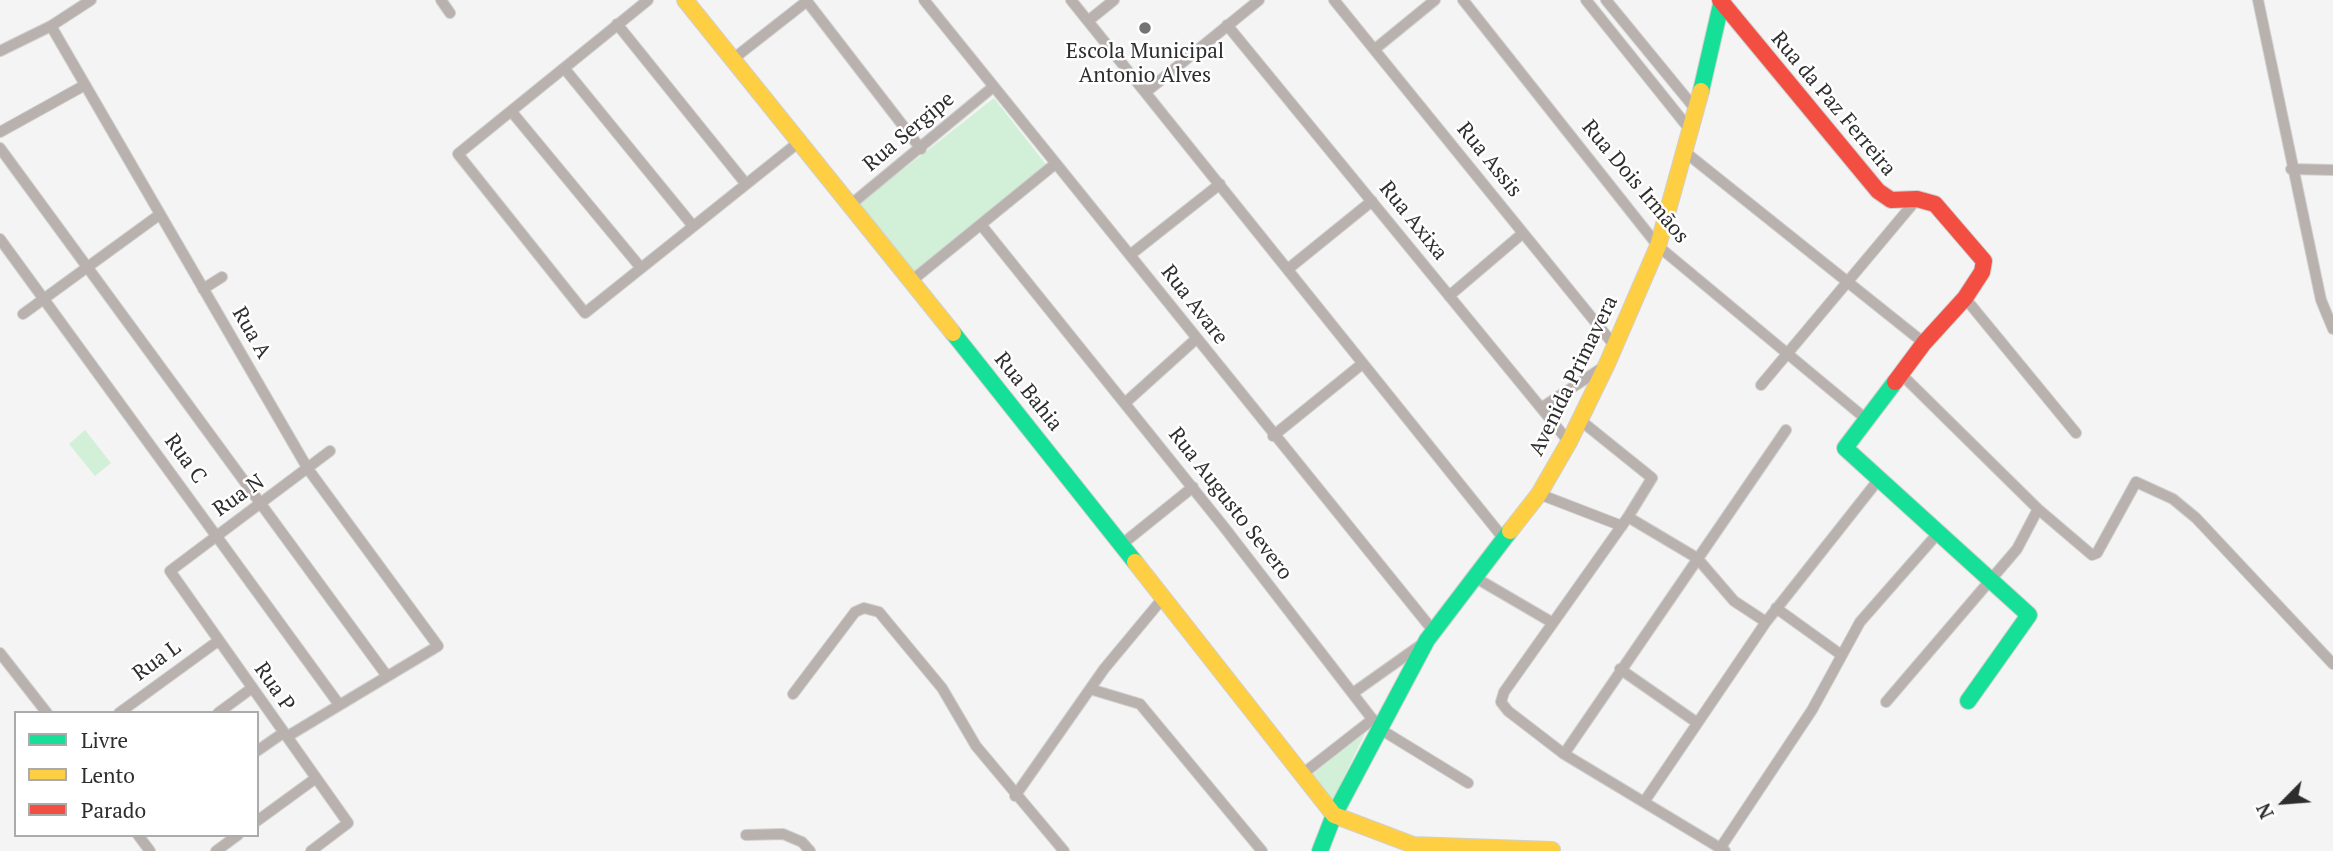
<!DOCTYPE html>
<meta charset="utf-8">
<style>
body{margin:0}
#map{position:relative;width:2333px;height:851px;overflow:hidden;background:#f4f4f4;font-family:"PT Serif",serif}
canvas{display:block}
.legend{position:absolute;left:14px;top:711px;width:245px;height:126px;box-sizing:border-box;background:#fff;border:2px solid #ababab;margin:0;padding:9px 12px;list-style:none;font-size:21px;color:#2d2d2e}
.legend li{display:flex;align-items:center;gap:14px;height:35px}
.legend b{width:35px;border:2px solid #ababab}
.north{position:absolute;left:2249px;top:767px;width:70px;height:70px;-webkit-text-stroke:5px #fff;paint-order:stroke;rotate:245deg;font-size:19px;font-weight:700;line-height:28px;text-align:center;color:#2d2d2e}
.north::after{content:'';display:block;margin:auto;width:24px;height:32px;background:#2d2d2e;clip-path:polygon(50% 0,100% 100%,50% 72%,0 100%)}
</style>
<div id="map">
<canvas width="2333" height="851"></canvas>
<ul class="legend">
<li><b style="height:9px;background:#16e098"></b>Livre</li>
<li><b style="height:9px;background:#ffcf43"></b>Lento</li>
<li><b style="height:9px;background:#f24e42"></b>Parado</li>
</ul>
<div class="north">N</div>
</div>
<script>
const context = document.querySelector('canvas').getContext('2d');
context.lineJoin = 'round';
function paint(path, color) {
  context.fillStyle = color;
  context.fill(path, 'evenodd');
}
function poly(rows) {
  const path = new Path2D();
  for (const r of rows) {
    path.moveTo(r[0], r[1]);
    for (let i = 2; i < r.length; i += 2) path.lineTo(r[i], r[i + 1]);
  }
  return path;
}
function strokePath(path, color, width, dash) {
  context.strokeStyle = color;
  context.lineWidth = width;
  context.lineCap = dash ? 'butt' : 'round';
  context.setLineDash(dash || []);
  context.stroke(path);
}
function label(font, color, halo, rows, align = 'center') {
  context.font = font + ' "PT Serif",serif';
  context.lineWidth = 5;
  context.setLineDash([]);
  context.textBaseline = 'middle';
  context.strokeStyle = halo;
  context.fillStyle = color;
  for (const [text, x, y, turn = 0] of rows) {
    context.save();
    context.translate(x, y);
    context.rotate((+turn || 0) * Math.PI / 180);
    context.textAlign = isNaN(turn) ? turn : align;
    if (halo) context.strokeText(text, 0, 0);
    context.fillText(text, 0, 0);
    context.restore();
  }
}
const green = poly([
 [994,98,1048,167,912,274,858,205],
 [85,430,111,463,95,476,69,444],
 [1365,733,1330,806,1307,778]
]);
const street = poly([
 [441,0,450,13],
 [648,0,458,154,585,313,799,142],
 [806,0,921,149],
 [924,0,1435,633],
 [1071,0,1504,539],
 [1334,0,1614,345],
 [1463,0,1658,246,1866,419],
 [1586,0,1691,131],
 [1606,0,1697,111],
 [2258,0,2321,300,2333,329],
 [1088,21,1114,0],
 [617,24,746,184],
 [1227,25,1569,442],
 [51,26,308,469,438,646,288,736],
 [1375,49,1435,0],
 [0,51,51,26,91,0],
 [733,59,807,1],
 [564,68,693,226],
 [1146,92,1259,0],
 [511,111,641,268],
 [0,132,85,85],
 [0,148,387,676],
 [1685,152,1924,343],
 [2291,169,2333,170],
 [849,206,993,87],
 [982,226,1224,527,1380,729,1468,783],
 [0,239,338,703],
 [1130,255,1220,184],
 [1288,269,1372,201],
 [910,282,1055,164],
 [203,289,222,277],
 [1449,296,1523,233],
 [1965,298,2076,433],
 [23,314,159,215],
 [1901,374,2038,509,2092,555,2097,553,2136,482,2173,499,2196,518,2333,664],
 [1761,385,1917,199],
 [1125,403,1196,339],
 [1541,408,1605,366],
 [1580,420,1652,478,1628,517,1504,692,1501,702,1508,711,1564,754,1725,851],
 [1273,436,1362,364],
 [1539,494,1622,526],
 [1628,517,1697,558,1734,601,1766,622],
 [1121,545,1193,487],
 [1476,578,1553,623],
 [1776,608,1840,654],
 [0,653,47,713],
 [1620,669,1696,722],
 [1090,689,1140,704,1262,851],
 [1353,693,1425,642],
 [793,694,855,612,864,608,879,612,942,688,976,746,1064,851],
 [1886,702,2017,549,2038,509],
 [119,713,218,641],
 [218,713,252,688],
 [257,751,283,733],
 [1564,754,1786,430],
 [1300,776,1373,719],
 [1015,796,1104,669,1163,598],
 [1644,802,1766,622,1879,479],
 [257,821,316,778],
 [138,835,150,851],
 [746,835,783,834,802,842,810,851],
 [1721,847,1812,710,1860,622,1939,532],
 [216,851,238,835],
 [311,851,348,823,170,571,330,451]
]);
const fast = poly([
 [1701,91,1722,0],
 [953,333,1135,562],
 [1895,382,1845,448,2029,615,1968,701],
 [1320,851,1334,815,1427,640,1510,531]
]);
const slow = poly([
 [685,0,953,333],
 [1510,531,1539,494,1569,442,1607,364,1658,246,1701,91],
 [1135,562,1334,815,1413,845,1552,850]
]);
const jam = poly([
 [1720,0,1878,191,1891,200,1917,199,1935,204,1984,261,1982,272,1965,298,1924,343,1895,382]
]);
const markers = [
 [1145,28,7,"#737373"]
];
const poiNames = [
 ["Escola Municipal",1145,52],
 ["Antonio Alves",1145,76]
];
const streetNames = [
 ["Rua da Paz Ferreira",1833,104,50],
 ["Rua Sergipe",909,132,-40],
 ["Rua Assis",1489,160,51],
 ["Rua Dois Irmãos",1635,182,50],
 ["Rua Axixa",1413,221,51],
 ["Rua Avare",1194,305,52],
 ["Rua A",251,333,60],
 ["Avenida Primavera",1574,376,-64],
 ["Rua Bahia",1028,392,51],
 ["Rua C",185,459,54],
 ["Rua N",239,496,-35],
 ["Rua Augusto Severo",1230,504,52],
 ["Rua L",157,661,-36],
 ["Rua P",274,687,55]
];
paint(green, '#d1f0d7');
strokePath(street, '#d0d0d0', 12);
strokePath(fast, '#d0d0d0', 18);
strokePath(slow, '#d0d0d0', 18);
strokePath(jam, '#d0d0d0', 18);
strokePath(street, '#b8b1ad', 10);
strokePath(fast, '#16e098', 16);
strokePath(slow, '#ffcf43', 16);
strokePath(jam, '#f24e42', 16);
for (const [x, y, r, color] of markers) {
  const dot = new Path2D();
  dot.arc(x, y, r, 0, 2 * Math.PI);
  context.fillStyle = color;
  context.fill(dot);
  strokePath(dot, '#fff', 2.5);
}
label('21px', '#2d2d2e', '#fff', poiNames);
label('21px', '#2d2d2e', '#fff', streetNames);
</script>
